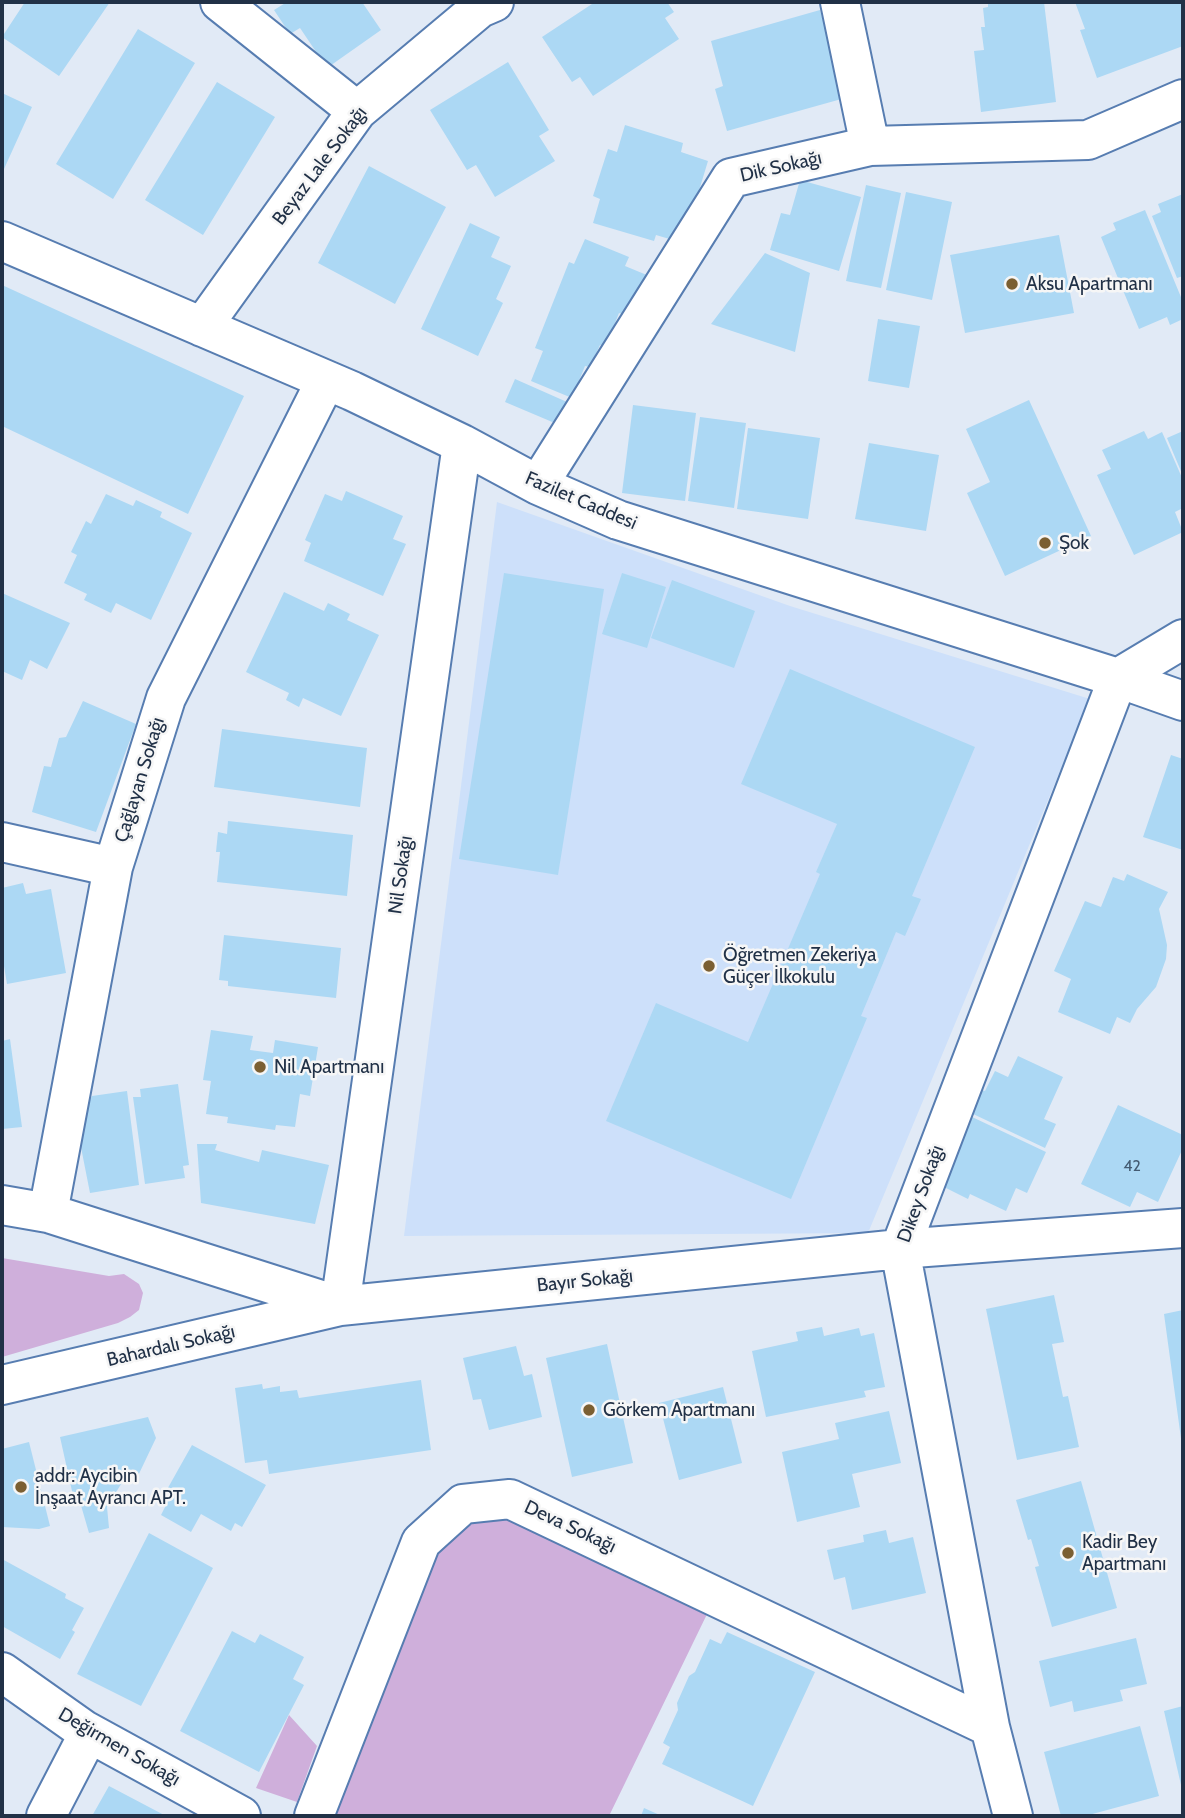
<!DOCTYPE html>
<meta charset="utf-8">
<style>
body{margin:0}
#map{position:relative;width:1185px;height:1818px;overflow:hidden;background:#e1eaf6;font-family:Cabin,sans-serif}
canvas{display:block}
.frame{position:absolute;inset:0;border:4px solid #213147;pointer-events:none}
</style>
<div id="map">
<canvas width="1185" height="1818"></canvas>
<div class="frame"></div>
</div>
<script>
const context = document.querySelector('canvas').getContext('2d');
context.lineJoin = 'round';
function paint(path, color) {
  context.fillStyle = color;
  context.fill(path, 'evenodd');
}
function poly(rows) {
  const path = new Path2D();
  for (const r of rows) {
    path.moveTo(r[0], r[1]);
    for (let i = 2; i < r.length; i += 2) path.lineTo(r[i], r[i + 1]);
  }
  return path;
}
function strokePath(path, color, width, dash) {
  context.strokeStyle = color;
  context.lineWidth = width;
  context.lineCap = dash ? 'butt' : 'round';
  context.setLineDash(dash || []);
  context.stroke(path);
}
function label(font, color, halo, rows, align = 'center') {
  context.font = font + ' Cabin,sans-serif';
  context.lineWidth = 5;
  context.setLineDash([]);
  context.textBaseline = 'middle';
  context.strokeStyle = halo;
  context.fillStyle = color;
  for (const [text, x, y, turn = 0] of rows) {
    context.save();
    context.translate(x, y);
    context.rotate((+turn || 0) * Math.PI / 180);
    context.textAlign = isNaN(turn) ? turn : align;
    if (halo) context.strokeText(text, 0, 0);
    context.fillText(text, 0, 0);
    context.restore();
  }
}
const built = poly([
 [497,502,790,606,1090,699,868,1233,404,1236]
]);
const green = poly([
 [2,1258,109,1276,124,1274,139,1284,143,1293,139,1310,130,1317,118,1323,2,1357],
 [506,1507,709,1610,609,1816,329,1816,432,1548,470,1515],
 [289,1715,317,1746,297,1802,256,1788]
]);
const building = poly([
 [25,2,110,2,59,76,2,37],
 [287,2,362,2,381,30,327,68,300,28,290,34,274,10],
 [595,2,667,2,674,12,665,18,679,39,593,96,580,77,572,82,542,37],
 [988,2,1044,2,1056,102,981,112,974,51,984,50,981,27,985,27,983,8,988,7],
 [1075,2,1183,2,1183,46,1097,78,1080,30,1085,29],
 [820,10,845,98,727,131,715,89,723,86,711,41],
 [138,29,195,63,113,199,56,164],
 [508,62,549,130,539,136,555,161,495,197,476,165,467,170,430,110],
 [217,82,275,117,203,235,145,200],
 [2,93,32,107,4,169,2,167],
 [625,125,683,143,681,152,708,161,683,243,656,235,654,241,593,223,600,199,593,196,608,149,617,152],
 [369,166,446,207,395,304,318,263],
 [800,180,861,197,839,271,770,250,781,213,790,215],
 [866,185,901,193,881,288,846,281],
 [906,192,952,202,932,300,886,290],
 [1183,194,1183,276,1177,278,1152,216,1161,212,1158,204],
 [1145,210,1183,302,1183,319,1170,325,1167,317,1139,329,1101,237,1116,230,1113,223],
 [470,223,500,237,491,257,511,266,496,299,503,303,478,356,421,329],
 [1059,235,1074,313,965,333,950,255],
 [585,239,629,257,625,266,654,278,631,317,619,313,605,348,600,345,590,367,585,366,572,398,531,381,543,351,535,348,569,262,574,264],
 [765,253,810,273,795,352,711,324],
 [2,285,244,396,188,514,2,426],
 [878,319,920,326,909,388,868,381],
 [515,379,567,402,557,424,505,402],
 [1029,400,1091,536,1005,576,967,493,990,482,966,429],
 [633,405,696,413,685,501,622,493],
 [700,417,746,423,734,508,688,501],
 [748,428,820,438,808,519,737,509],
 [1144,431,1148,439,1162,432,1183,480,1183,508,1175,512,1183,532,1134,555,1097,475,1111,469,1102,450],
 [1183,431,1183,476,1167,438],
 [869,443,939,455,926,531,855,519],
 [346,491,403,516,393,539,406,544,383,596,304,561,311,543,305,540,325,494,342,501],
 [106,494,133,506,136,500,162,512,160,517,192,533,151,620,116,603,111,613,84,600,87,594,64,583,77,555,71,552,86,521,91,524],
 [504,573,604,589,558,875,459,859],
 [622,573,666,587,647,648,602,634],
 [672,580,755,611,734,668,651,638],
 [284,592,324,611,328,603,350,614,347,620,379,635,341,716,303,698,299,707,286,700,289,693,246,672],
 [2,593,70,623,47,669,30,660,22,680,2,671],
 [790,669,975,747,912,896,921,899,905,936,896,932,861,1016,867,1018,791,1199,606,1121,656,1003,748,1042,820,874,816,872,837,824,741,784],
 [83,701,136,724,96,832,32,812,44,766,51,767,59,738,66,737],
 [222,729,367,748,360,807,214,787],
 [1171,755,1183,759,1183,850,1143,837],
 [228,821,353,835,347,896,217,882,220,852,216,852,218,832,227,834],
 [1127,874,1168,892,1159,909,1167,945,1166,959,1156,987,1137,1009,1130,1023,1117,1017,1110,1034,1058,1012,1071,979,1054,971,1085,901,1101,907,1113,877,1124,881],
 [23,883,26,894,51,889,66,973,7,984,2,954,2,888],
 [224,935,341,948,336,998,228,986,228,981,219,980],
 [211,1030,253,1036,250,1050,273,1053,275,1040,318,1047,310,1096,300,1094,295,1127,276,1125,275,1130,227,1123,228,1117,206,1114,211,1081,203,1080],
 [10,1039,22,1127,2,1129,2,1041],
 [1018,1056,1063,1077,1044,1119,1056,1124,1045,1148,971,1113,982,1090,985,1091,995,1071,1008,1077],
 [178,1084,189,1165,183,1166,185,1178,145,1184,133,1097,141,1097,140,1089],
 [127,1091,139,1185,90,1193,76,1122,92,1096],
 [1118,1105,1183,1135,1183,1148,1158,1202,1137,1192,1130,1207,1081,1184],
 [970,1116,1046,1152,1027,1193,1016,1188,1006,1211,970,1194,968,1199,942,1186],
 [197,1144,217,1144,215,1150,259,1162,262,1150,329,1165,315,1224,201,1203],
 [1054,1295,1064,1342,1052,1344,1063,1397,1068,1396,1079,1447,1017,1460,986,1309],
 [1183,1310,1183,1446,1182,1446,1164,1314],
 [822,1327,824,1336,859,1328,861,1336,874,1333,885,1387,864,1391,866,1397,766,1417,752,1351,798,1341,796,1332],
 [607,1344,633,1463,572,1477,546,1358],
 [516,1346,524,1376,532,1374,542,1417,489,1430,481,1399,473,1400,463,1358],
 [421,1380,431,1450,269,1474,267,1460,245,1463,235,1388,262,1384,263,1389,280,1386,280,1392,297,1390,299,1398],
 [723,1387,742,1463,679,1480,659,1403],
 [889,1411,901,1463,852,1474,860,1507,797,1522,782,1452,839,1439,835,1423],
 [148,1417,156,1438,136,1480,126,1476,107,1507,109,1528,89,1533,80,1502,74,1500,60,1437],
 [29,1442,50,1526,39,1529,2,1527,2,1449],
 [192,1445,266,1485,242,1527,235,1523,231,1531,201,1514,191,1532,161,1515,166,1505,160,1502],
 [1081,1481,1117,1608,1052,1627,1035,1567,1039,1566,1031,1539,1028,1540,1016,1500],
 [886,1530,889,1543,913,1537,926,1593,852,1610,845,1577,834,1580,827,1550,864,1542,863,1535],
 [149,1533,213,1568,141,1706,77,1674],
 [2,1559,66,1594,65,1598,84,1608,72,1630,75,1632,60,1659,2,1626],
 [232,1631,255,1643,260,1634,304,1657,293,1679,304,1685,259,1772,180,1731],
 [727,1632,815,1672,753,1806,662,1764,670,1747,663,1743,678,1710,677,1703,689,1676,695,1672,710,1639,721,1644],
 [1136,1638,1147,1684,1120,1690,1123,1701,1074,1712,1072,1701,1050,1707,1039,1661],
 [1183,1706,1183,1784,1181,1785,1164,1711],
 [1140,1726,1159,1796,1085,1816,1061,1816,1044,1752],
 [109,1786,166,1816,92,1816],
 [644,1808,662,1816,641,1816]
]);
const minor = poly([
 [220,2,357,111],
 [840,2,870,146],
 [2,241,352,391,462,444,538,485,618,520,1118,678,1183,701],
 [202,327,357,111,480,8,494,2],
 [538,485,731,178,870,146,1088,140,1183,99],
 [2,842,113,867],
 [2,1205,48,1213,340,1306,900,1249,1183,1228],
 [48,1213,113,867,166,698,326,380],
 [2,1385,340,1306,462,444],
 [2,1672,84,1730,241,1816],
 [46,1816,89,1733],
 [314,1816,421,1542,463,1504,510,1499,990,1727],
 [1013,1816,990,1727,900,1249,1118,678,1183,639]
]);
const markers = [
 [1012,284,7,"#7b5f32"],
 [1045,543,7,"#7b5f32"],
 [709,966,7,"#7b5f32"],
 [260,1067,7,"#7b5f32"],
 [589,1410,7,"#7b5f32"],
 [21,1487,7,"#7b5f32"],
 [1068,1553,7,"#7b5f32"]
];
const numberNames = [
 ["42",1132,1166]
];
const streetNames = [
 ["Beyaz Lale Sokağı",320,166,-53],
 ["Dik Sokağı",781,167,-13],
 ["Fazilet Caddesi",581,501,23],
 ["Çağlayan Sokağı",140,780,-73],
 ["Nil Sokağı",401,875,-82],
 ["Dikey Sokağı",921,1194,-70],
 ["Bayır Sokağı",585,1281,-6],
 ["Bahardalı Sokağı",171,1346,-13],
 ["Deva Sokağı",570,1527,25],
 ["Değirmen Sokağı",119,1747,30]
];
const poiNames = [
 ["Aksu Apartmanı",1026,284],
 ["Şok",1059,543],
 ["Öğretmen Zekeriya",723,955],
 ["Güçer İlkokulu",723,977],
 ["Nil Apartmanı",274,1067],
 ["Görkem Apartmanı",603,1410],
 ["addr: Aycibin",35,1476],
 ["İnşaat Ayrancı APT.",35,1498],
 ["Kadir Bey",1082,1542],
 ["Apartmanı",1082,1564]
];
paint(built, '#cde0fa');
paint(green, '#cfafdb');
paint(building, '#acd8f4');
strokePath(minor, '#577db1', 42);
strokePath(minor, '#fff', 38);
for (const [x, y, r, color] of markers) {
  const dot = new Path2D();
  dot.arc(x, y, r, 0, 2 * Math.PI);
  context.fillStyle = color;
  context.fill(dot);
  strokePath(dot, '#f6f6f6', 2.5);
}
label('16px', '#445b72', null, numberNames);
label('19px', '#213147', '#f6f6f6', streetNames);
label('19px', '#213147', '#f6f6f6', poiNames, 'left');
</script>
